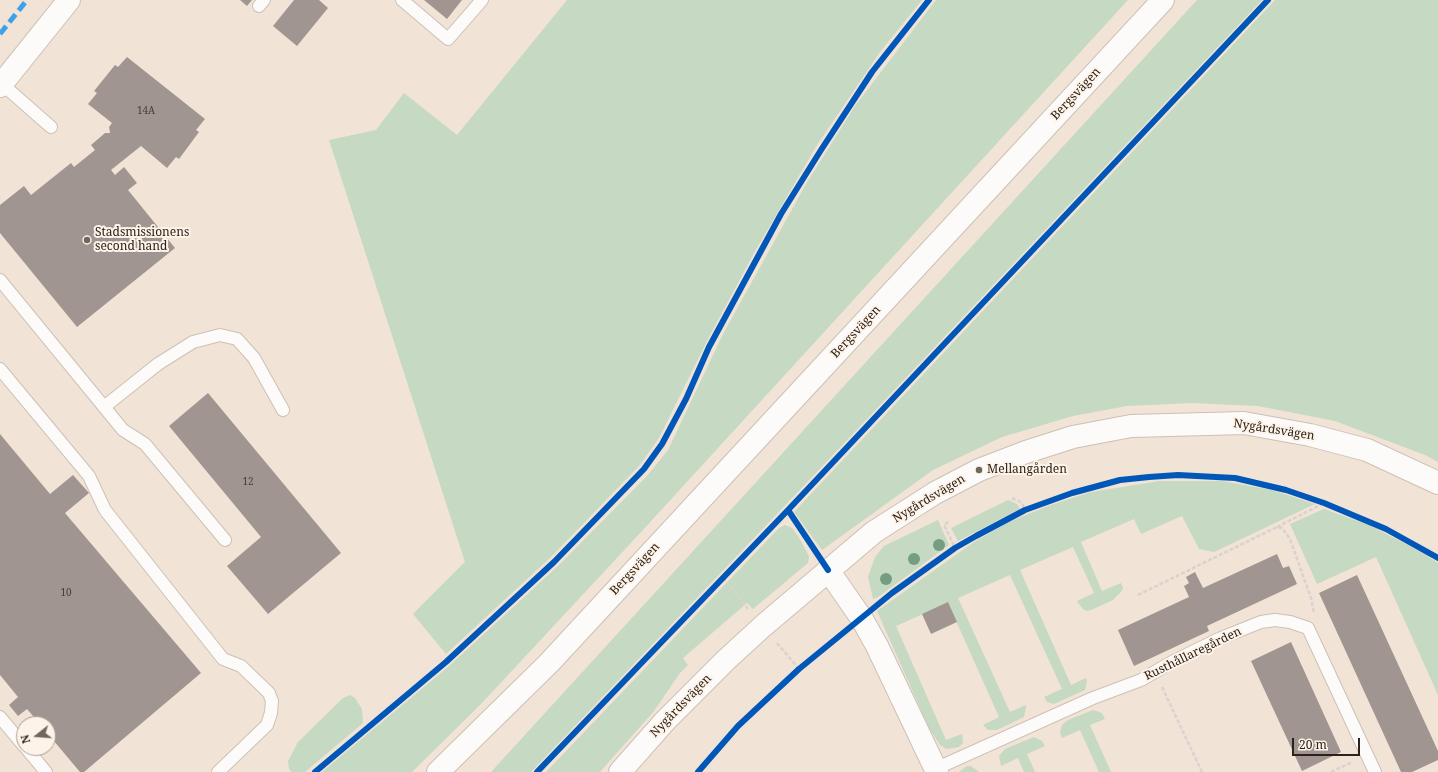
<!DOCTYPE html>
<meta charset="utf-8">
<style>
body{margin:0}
#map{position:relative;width:1438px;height:772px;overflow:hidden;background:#f1e3d5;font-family:"Noto Serif",serif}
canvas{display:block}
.north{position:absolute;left:16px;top:716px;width:40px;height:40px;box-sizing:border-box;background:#fef3e9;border:1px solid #aa9f96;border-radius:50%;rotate:253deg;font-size:11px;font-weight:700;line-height:16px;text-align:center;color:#2c2219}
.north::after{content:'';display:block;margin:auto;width:14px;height:18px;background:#71665b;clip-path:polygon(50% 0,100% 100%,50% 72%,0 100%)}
.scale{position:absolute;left:1292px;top:738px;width:68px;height:18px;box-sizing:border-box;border:2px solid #2c2219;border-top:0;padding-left:5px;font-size:12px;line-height:14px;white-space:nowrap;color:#2c2219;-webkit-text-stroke:3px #fef3e9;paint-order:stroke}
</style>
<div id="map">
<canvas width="1438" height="772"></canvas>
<div class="north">N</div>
<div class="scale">20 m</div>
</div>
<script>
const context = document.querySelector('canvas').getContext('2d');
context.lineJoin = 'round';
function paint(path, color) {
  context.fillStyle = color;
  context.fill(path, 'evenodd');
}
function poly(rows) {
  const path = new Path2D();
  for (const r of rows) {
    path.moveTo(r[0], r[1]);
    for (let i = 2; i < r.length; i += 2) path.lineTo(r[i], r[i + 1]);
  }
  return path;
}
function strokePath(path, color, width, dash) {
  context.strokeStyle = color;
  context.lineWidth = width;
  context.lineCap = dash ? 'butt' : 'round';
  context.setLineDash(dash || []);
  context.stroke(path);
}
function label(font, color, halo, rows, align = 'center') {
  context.font = font + ' "Noto Serif",serif';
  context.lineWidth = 4;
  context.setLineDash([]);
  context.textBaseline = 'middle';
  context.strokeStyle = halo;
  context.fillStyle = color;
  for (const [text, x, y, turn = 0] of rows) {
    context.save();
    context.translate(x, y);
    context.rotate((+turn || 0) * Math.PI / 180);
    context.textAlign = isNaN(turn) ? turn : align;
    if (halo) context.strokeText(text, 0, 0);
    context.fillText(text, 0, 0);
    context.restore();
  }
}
const green = poly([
 [567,0,922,0,880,52,817,145,754,253,708,339,659,438,639,466,552,556,446,654,413,614,465,562,329,140,376,130,404,93,457,135],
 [936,0,1128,0,642,531,481,704,412,772,322,772,448,667,558,566,647,476,668,450,723,334,806,184,855,106],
 [1197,0,1262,0,833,455,531,772,491,772],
 [1275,0,1438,0,1438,462,1425,455,1335,421,1258,406,1192,403,1127,406,1073,416,1002,437,933,470,822,550,794,512],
 [1160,481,1222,481,1272,490,1315,504,1214,552,1199,549,1182,516,1141,534,1134,519,1081,542,1102,591,1121,583,1123,588,1121,592,1113,600,1091,610,1086,611,1082,608,1077,601,1094,593,1073,547,1020,570,1071,685,1086,678,1087,681,1085,690,1054,704,1047,702,1044,697,1062,689,1010,575,958,598,1010,712,1026,705,1026,707,1024,717,997,730,988,730,983,725,999,717,948,603,896,626,946,740,962,734,963,743,959,747,947,749,940,745,929,728,877,611,974,542,1009,522,1048,506,1091,492],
 [1008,500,1017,504,1020,509,958,541,951,528],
 [1324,509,1369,525,1425,554,1438,563,1438,695,1376,557,1317,584,1290,524],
 [938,520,949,545,878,597,873,599,868,577,875,557,884,546],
 [785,525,792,528,798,536,809,556,808,563,753,609,747,603,683,658,688,665,680,673,654,711,600,772,546,772,779,528],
 [350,695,355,698,362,709,363,723,305,772,292,772,289,769,288,761,298,742,343,698],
 [1093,710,1102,713,1105,719,1090,725,1111,772,1099,772,1080,730,1062,738,1060,732,1062,725,1068,720],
 [1034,737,1042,741,1045,746,1027,754,1035,772,1024,772,1018,758,1001,766,999,756,1005,749],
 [967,766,971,766,979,772,959,772]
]);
const building = poly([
 [240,0,252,0,247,6],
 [294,0,319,0,328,8,297,46,273,26],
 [424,0,462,0,447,19],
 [127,57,205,119,196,130,199,132,179,159,176,157,167,168,141,146,111,170,115,175,124,167,137,183,128,190,175,248,77,327,0,233,0,205,24,186,31,195,71,163,74,167,95,150,91,145,105,133,110,133,109,127,112,123,88,104,97,93,94,91,115,65,118,67],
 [208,393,341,553,268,614,227,566,261,537,169,426],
 [0,434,50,494,73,475,89,493,65,513,201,673,84,772,80,772,48,734,48,724,40,724,27,709,18,716,9,705,18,697,0,675],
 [1277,554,1283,568,1289,566,1297,584,1207,626,1209,631,1134,666,1118,630,1189,597,1184,586,1189,583,1186,577,1195,572,1203,588],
 [1357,575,1438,751,1438,760,1412,772,1401,772,1319,593],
 [948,602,957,622,931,634,922,614],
 [1291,642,1341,752,1302,771,1251,661]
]);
const path = poly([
 [1012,498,1019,501,1023,505,1025,510],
 [948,522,944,525,955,548],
 [1277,527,1324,503],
 [723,578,748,609],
 [1138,595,1277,527,1282,528,1290,539,1311,598,1314,613],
 [777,643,799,669],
 [1162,687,1202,772],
 [1331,772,1352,762]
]);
const service = poly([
 [402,0,448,39,482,0],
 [259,6,264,0],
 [2,84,51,127],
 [0,280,123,430,145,444,225,540],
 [0,369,89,476,105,510,223,659,241,666,269,693,272,701,271,713,267,725,218,772],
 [104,407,158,364,193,342,220,335,237,339,254,358,283,410],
 [0,717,24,746],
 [26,748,46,772],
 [935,769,1093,698,1141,680,1172,662,1221,638,1261,622,1275,620,1290,622,1308,628,1375,772]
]);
const minor = poly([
 [0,86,69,0],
 [828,570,862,619,877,646,937,772]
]);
const tertiary = poly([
 [620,772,665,721,726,660,763,626,874,532,935,493,979,470,1026,452,1073,437,1131,426,1244,423,1310,435,1367,450,1438,483]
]);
const secondary = poly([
 [438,772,549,663,1163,0]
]);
const quiet = poly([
 [0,34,27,0]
]);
const cycleway = poly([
 [788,510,828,570],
 [315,772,446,662,554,562,644,469,662,444,686,399,709,347,781,214,821,150,872,72,929,0],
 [537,772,788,510,1268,0],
 [698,772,738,726,799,669,892,593,955,548,976,536,1025,510,1072,493,1120,480,1149,477,1178,475,1235,478,1286,490,1324,503,1386,529,1438,558]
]);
const trees = [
 [939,545],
 [914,559],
 [886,579]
];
const markers = [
 [87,240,4,"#71665b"],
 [979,470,4,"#71665b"]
];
const numberNames = [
 ["14A",146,111],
 ["12",248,482],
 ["10",66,593]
];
const streetNames = [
 ["Bergsvägen",1076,94,-47],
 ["Bergsvägen",856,332,-47],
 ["Nygårdsvägen",1274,430,9],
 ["Nygårdsvägen",929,499,-31],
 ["Bergsvägen",635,569,-47],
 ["Rusthållaregården",1193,654,-26],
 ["Nygårdsvägen",681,706,-46]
];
const poiNames = [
 ["Stadsmissionens",95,233],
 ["second hand",95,247],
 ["Mellangården",987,470]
];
paint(green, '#c6d9c3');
paint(building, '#a19591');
strokePath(service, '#ccc1b6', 14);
strokePath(minor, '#ccc1b6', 24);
strokePath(tertiary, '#ccc1b6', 24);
strokePath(secondary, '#ccc1b6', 24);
strokePath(path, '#d8d3cf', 2.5, [4, 2]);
strokePath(service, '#fdfbf9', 12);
strokePath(minor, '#fdfbf9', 22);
strokePath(tertiary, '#fdfbf9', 22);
strokePath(secondary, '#fdfbf9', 22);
strokePath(quiet, '#3ea2ea', 5, [10, 5]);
strokePath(cycleway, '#0057b8', 6);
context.fillStyle = '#749d82';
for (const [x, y] of trees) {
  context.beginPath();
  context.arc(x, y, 6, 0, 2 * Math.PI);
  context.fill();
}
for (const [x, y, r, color] of markers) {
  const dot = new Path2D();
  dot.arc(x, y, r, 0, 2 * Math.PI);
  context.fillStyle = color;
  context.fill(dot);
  strokePath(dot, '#fef3e9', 1.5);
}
label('10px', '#493f37', null, numberNames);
label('12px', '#2c2219', '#fef3e9', streetNames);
label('12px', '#2c2219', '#fef3e9', poiNames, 'left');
</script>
